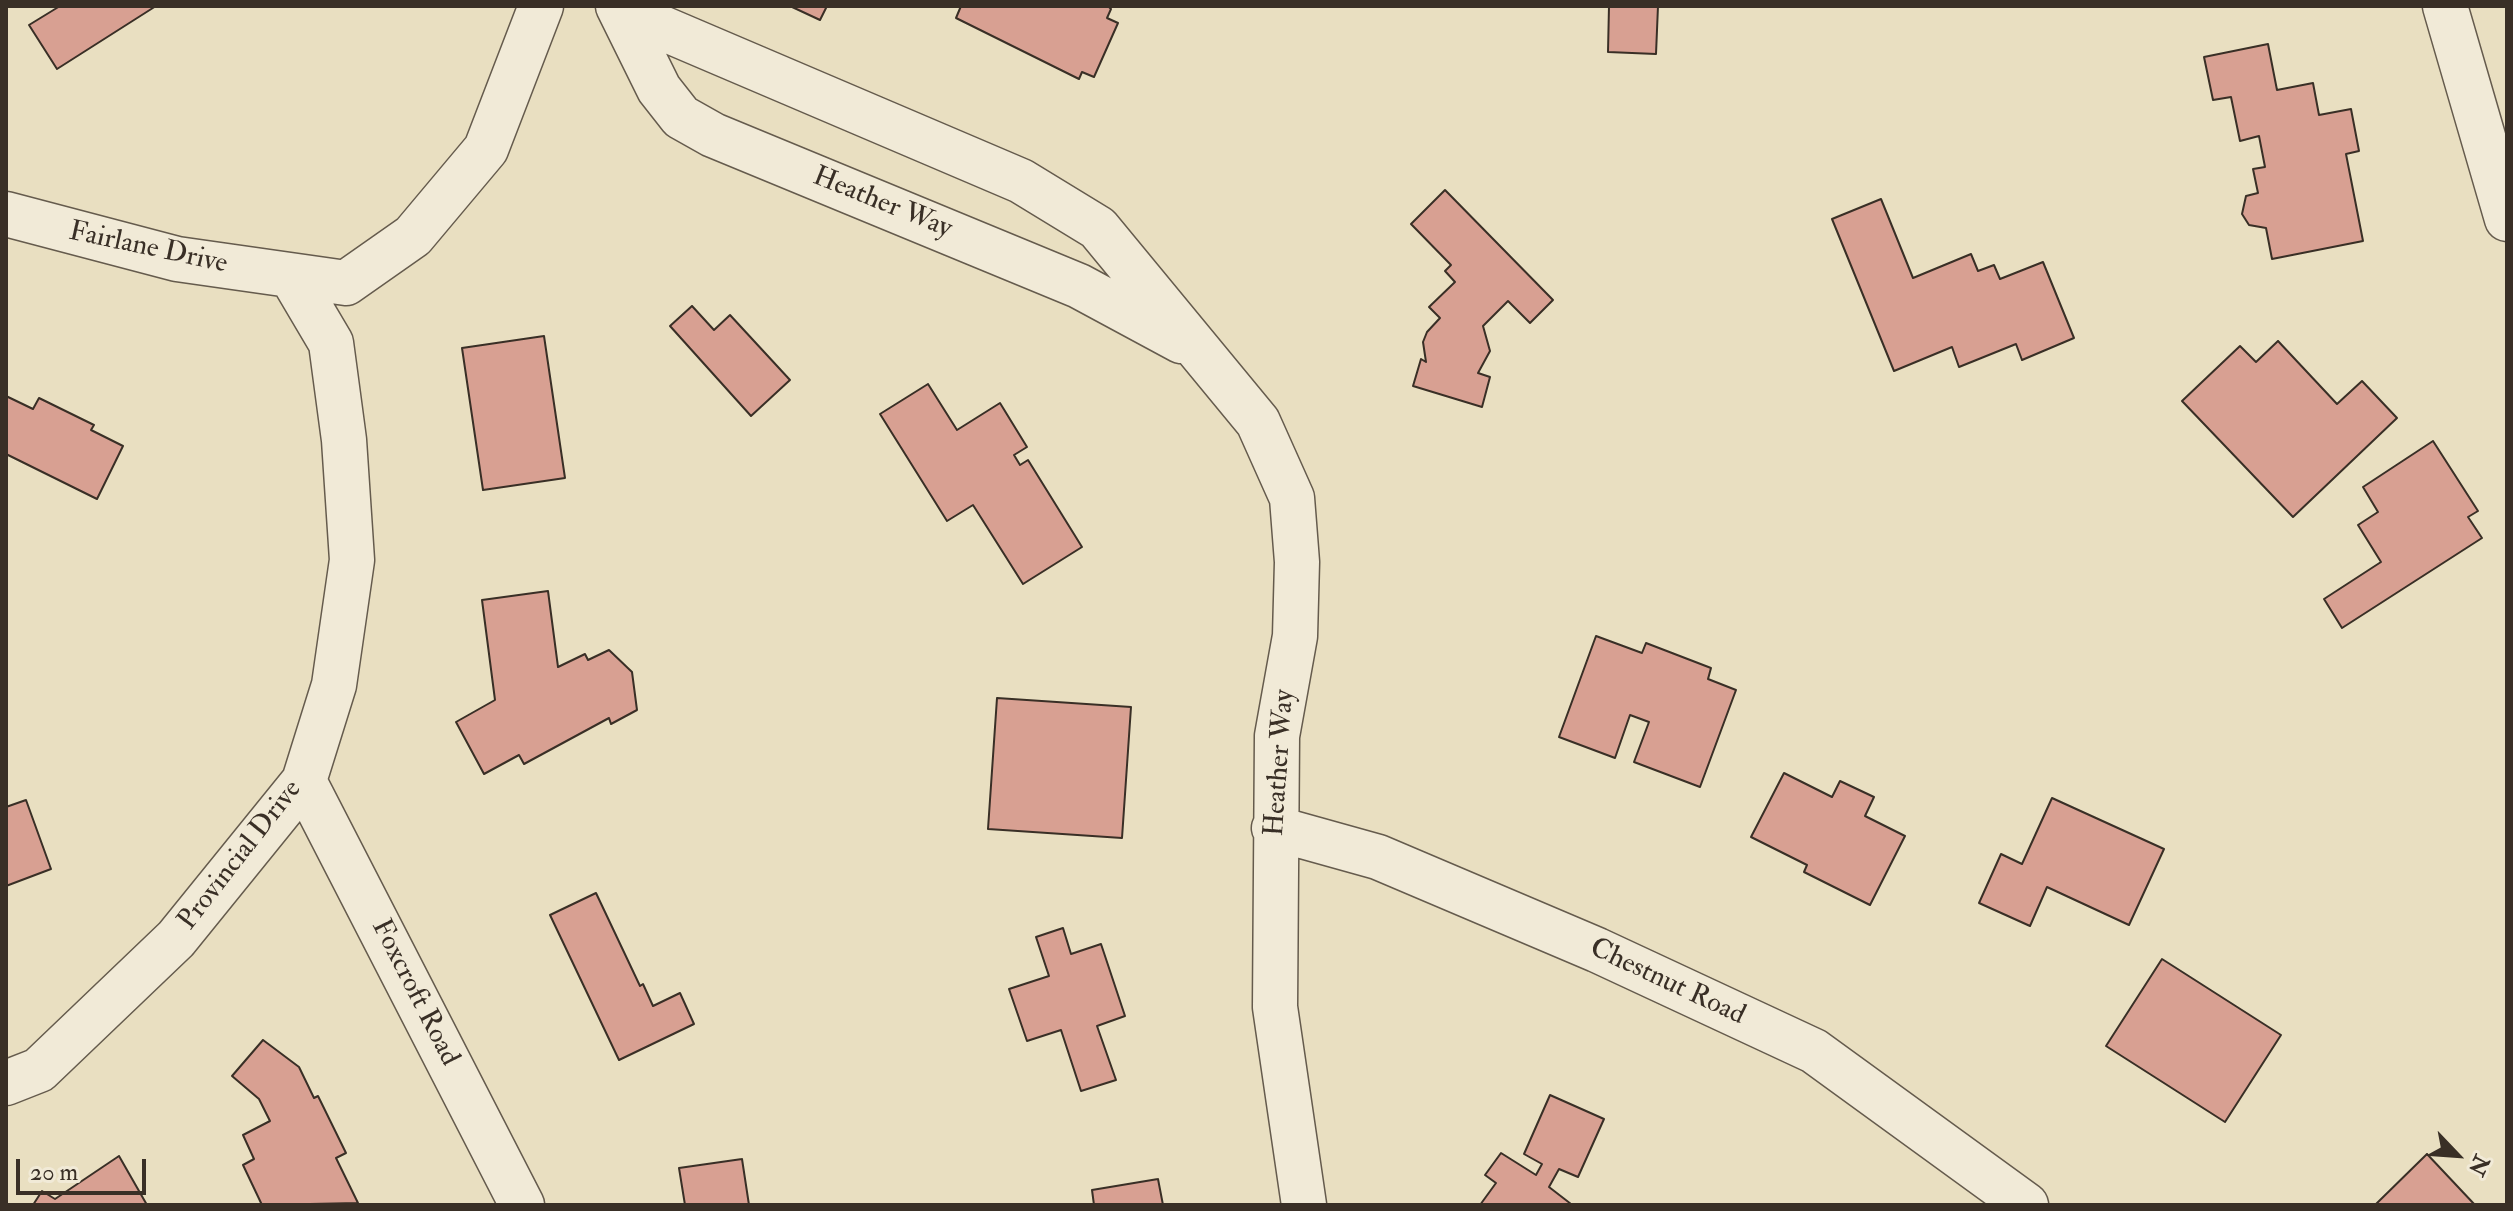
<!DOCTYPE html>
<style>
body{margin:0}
#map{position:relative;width:2513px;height:1211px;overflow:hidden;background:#e9dfc1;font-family:"IM FELL Double Pica",serif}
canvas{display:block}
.frame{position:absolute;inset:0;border:8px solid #392f26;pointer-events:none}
.north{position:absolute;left:2417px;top:1115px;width:80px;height:80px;-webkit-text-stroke:6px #f1ead7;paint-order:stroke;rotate:115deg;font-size:22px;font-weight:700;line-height:32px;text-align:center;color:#392f26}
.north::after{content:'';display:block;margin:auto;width:28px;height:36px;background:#392f26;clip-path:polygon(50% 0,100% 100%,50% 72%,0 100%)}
.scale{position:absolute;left:16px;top:1159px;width:130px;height:36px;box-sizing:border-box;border:4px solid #392f26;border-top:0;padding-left:10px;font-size:24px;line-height:28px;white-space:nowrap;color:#392f26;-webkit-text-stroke:6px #f1ead7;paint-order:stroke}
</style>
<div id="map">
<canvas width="2513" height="1211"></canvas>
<div class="frame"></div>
<div class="north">N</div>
<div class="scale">20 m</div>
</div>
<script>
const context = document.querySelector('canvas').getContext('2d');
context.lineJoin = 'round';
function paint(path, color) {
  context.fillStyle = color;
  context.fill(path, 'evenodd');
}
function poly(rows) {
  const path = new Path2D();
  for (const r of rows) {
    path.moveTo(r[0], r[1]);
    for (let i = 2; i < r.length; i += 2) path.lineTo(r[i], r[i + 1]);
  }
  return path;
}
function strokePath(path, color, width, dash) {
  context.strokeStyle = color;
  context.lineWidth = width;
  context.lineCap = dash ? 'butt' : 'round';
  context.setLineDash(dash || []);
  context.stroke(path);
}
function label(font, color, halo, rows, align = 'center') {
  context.font = font + ' "IM FELL Double Pica",serif';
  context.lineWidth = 6;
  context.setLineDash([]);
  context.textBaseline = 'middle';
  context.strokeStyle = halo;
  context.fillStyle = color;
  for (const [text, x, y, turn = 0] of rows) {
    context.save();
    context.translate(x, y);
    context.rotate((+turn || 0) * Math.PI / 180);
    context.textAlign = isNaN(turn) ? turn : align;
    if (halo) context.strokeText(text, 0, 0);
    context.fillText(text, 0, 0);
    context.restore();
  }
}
const building = poly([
 [60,6,156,6,57,69,29,25,60,6],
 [790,6,827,6,820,20,790,6],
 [961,6,1108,6,1111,9,1107,18,1118,23,1094,77,1082,72,1079,79,956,18,961,6],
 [1609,6,1658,6,1656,54,1608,52,1609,6],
 [2268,44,2277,90,2313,83,2319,115,2351,109,2359,151,2346,154,2363,241,2272,259,2266,228,2249,225,2242,214,2246,196,2258,193,2253,169,2265,167,2259,136,2240,141,2231,97,2213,100,2204,57,2268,44],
 [1445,190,1553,300,1530,323,1508,301,1483,326,1490,351,1478,373,1490,377,1482,407,1413,386,1421,359,1426,362,1423,342,1427,332,1440,318,1429,307,1455,282,1445,271,1451,265,1411,224,1445,190],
 [1881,199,1913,278,1971,254,1978,271,1994,265,2000,279,2043,262,2074,338,2022,360,2016,344,1959,367,1952,347,1894,371,1832,219,1881,199],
 [692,306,714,330,730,315,790,380,751,416,670,326,692,306],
 [544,336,565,478,483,490,462,348,544,336],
 [2278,341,2337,404,2362,381,2397,418,2293,517,2182,401,2240,346,2256,362,2278,341],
 [928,384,957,430,1000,403,1027,447,1014,455,1020,465,1028,460,1082,547,1023,584,973,505,947,521,880,414,928,384],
 [6,396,33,409,39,398,94,425,91,430,123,446,97,499,6,454,6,396],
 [2433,441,2478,511,2468,517,2482,538,2342,628,2324,599,2381,562,2358,525,2378,512,2363,487,2433,441],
 [548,591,558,667,585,654,588,660,609,650,632,672,637,710,611,724,609,718,524,764,519,755,484,774,456,722,495,700,482,600,548,591],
 [1596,636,1642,653,1646,643,1711,668,1708,679,1736,690,1700,787,1634,762,1649,722,1630,715,1615,758,1559,737,1596,636],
 [997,698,1131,707,1122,838,988,829,997,698],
 [1784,773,1832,797,1840,781,1874,797,1865,816,1905,836,1870,905,1804,872,1807,865,1751,837,1784,773],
 [2052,798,2164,849,2129,925,2047,887,2030,926,1979,903,2001,854,2022,864,2052,798],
 [26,800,51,869,6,886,6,807,26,800],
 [596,893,640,986,643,984,653,1006,680,993,694,1024,619,1060,550,915,596,893],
 [1063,928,1071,954,1101,944,1125,1016,1097,1026,1116,1080,1081,1091,1061,1030,1027,1041,1009,989,1049,976,1036,937,1063,928],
 [2162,959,2281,1035,2225,1122,2106,1046,2162,959],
 [263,1040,299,1067,314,1098,318,1096,346,1153,336,1158,358,1203,262,1205,243,1165,254,1159,243,1135,270,1121,259,1099,232,1076,263,1040],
 [1550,1095,1604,1119,1578,1177,1559,1169,1549,1187,1571,1204,1480,1205,1496,1183,1485,1175,1501,1153,1536,1175,1542,1164,1524,1154,1550,1095],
 [2427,1154,2475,1205,2375,1205,2427,1154],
 [119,1156,147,1205,33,1205,42,1191,55,1199,119,1156],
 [742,1159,749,1205,685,1205,679,1168,742,1159],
 [1158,1179,1163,1205,1094,1205,1092,1190,1158,1179]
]);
const minor = poly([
 [618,6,659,89,681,117,713,135,1079,286,1181,341],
 [622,6,655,25,1021,181,1098,228,1258,422,1292,498,1297,562,1295,636,1277,736,1275,1007,1304,1205],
 [2445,6,2507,219],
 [6,214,177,259,346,283,413,236,486,149,541,6],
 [304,781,522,1205],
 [1274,828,1378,857,1597,950,1814,1051,2026,1205],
 [6,1083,39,1070,176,939,304,781,334,685,352,560,344,440,331,343,292,277]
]);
const streetNames = [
 ["Heather Way",882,204,22],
 ["Fairlane Drive",148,249,12],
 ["Heather Way",1281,763,-86],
 ["Provincial Drive",241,856,-52],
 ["Chestnut Road",1667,983,25],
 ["Foxcroft Road",414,993,63]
];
paint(building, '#d8a092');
strokePath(building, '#392f26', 2);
strokePath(minor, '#655b4d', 47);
strokePath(minor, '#f1ead7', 44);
label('28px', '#392f26', '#f1ead7', streetNames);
</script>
